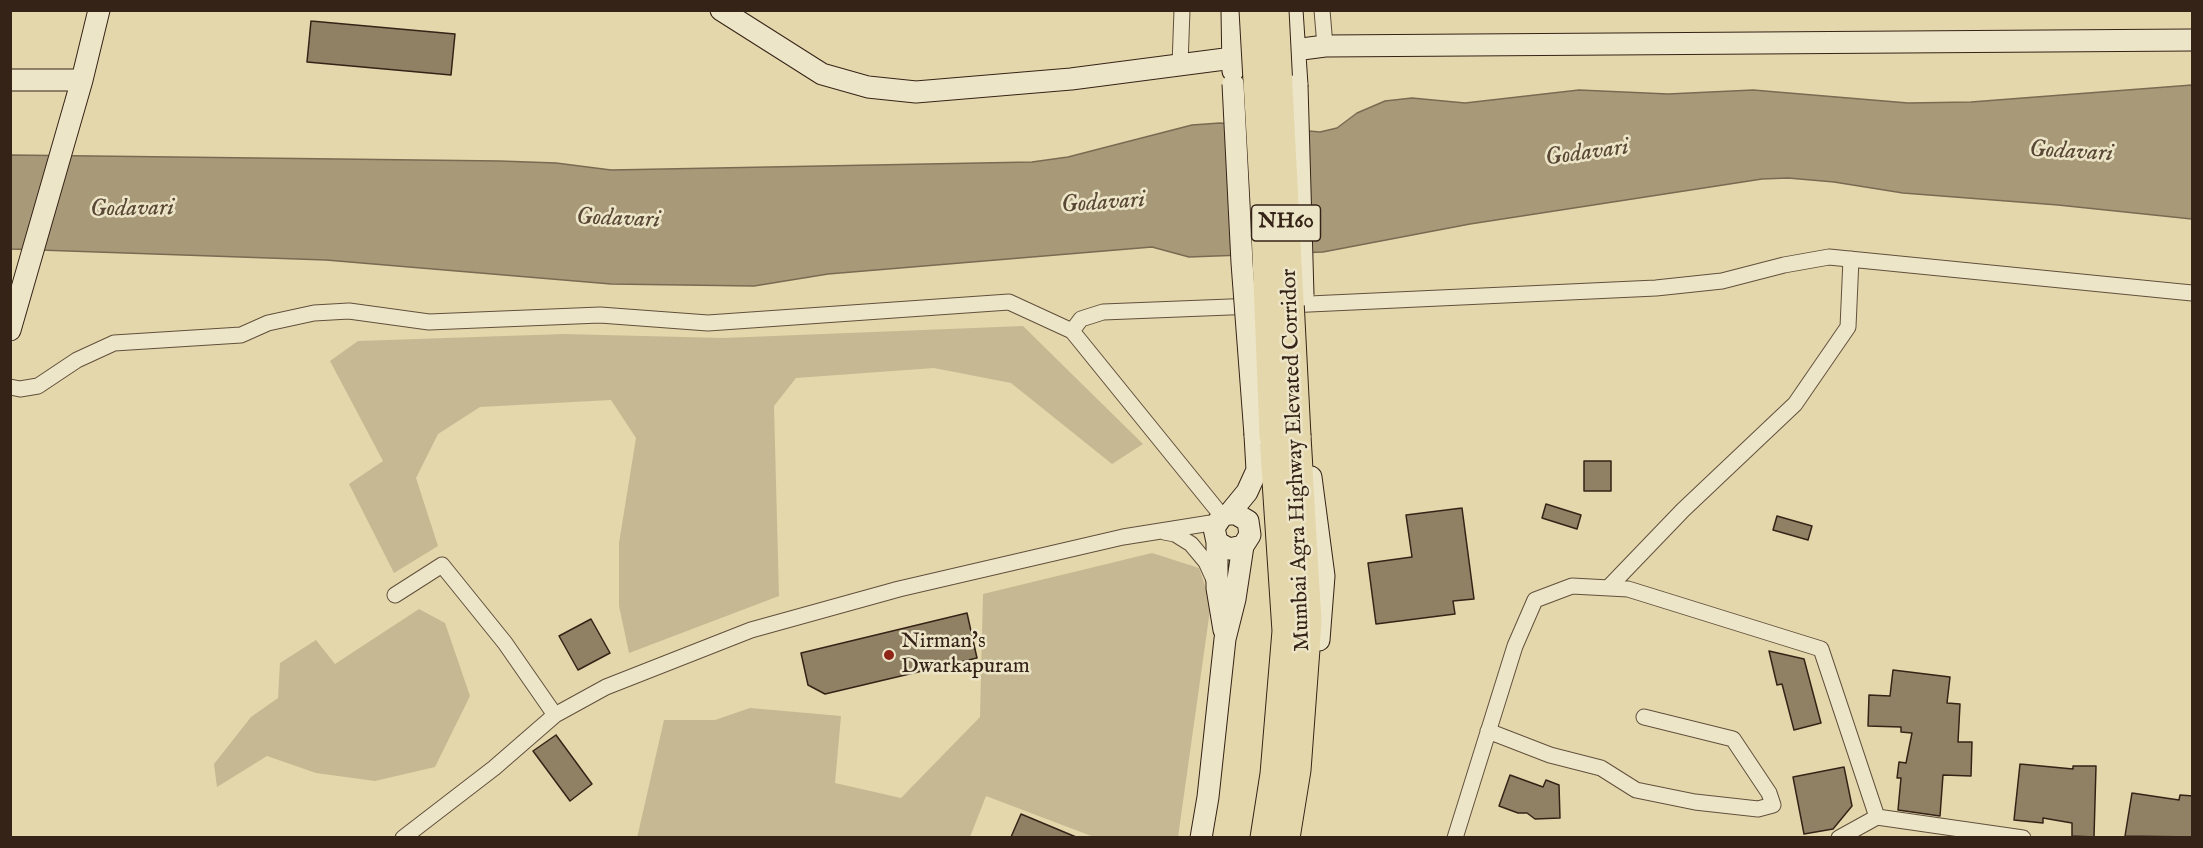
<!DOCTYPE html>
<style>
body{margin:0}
#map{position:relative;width:2203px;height:848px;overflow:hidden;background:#e4d7ab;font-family:"IM FELL English",serif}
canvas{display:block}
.frame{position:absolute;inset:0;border:12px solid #352317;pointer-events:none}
</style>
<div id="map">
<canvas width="2203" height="848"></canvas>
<div class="frame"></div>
</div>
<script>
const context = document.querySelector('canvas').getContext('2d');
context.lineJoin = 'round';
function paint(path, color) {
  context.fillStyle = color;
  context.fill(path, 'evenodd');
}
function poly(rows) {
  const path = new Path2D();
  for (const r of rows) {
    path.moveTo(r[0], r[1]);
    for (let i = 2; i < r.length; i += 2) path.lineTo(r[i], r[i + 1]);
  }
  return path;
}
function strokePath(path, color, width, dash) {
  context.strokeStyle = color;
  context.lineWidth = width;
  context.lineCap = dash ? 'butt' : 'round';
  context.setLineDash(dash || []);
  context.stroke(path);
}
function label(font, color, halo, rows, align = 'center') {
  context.font = font + ' "IM FELL English",serif';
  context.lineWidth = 5;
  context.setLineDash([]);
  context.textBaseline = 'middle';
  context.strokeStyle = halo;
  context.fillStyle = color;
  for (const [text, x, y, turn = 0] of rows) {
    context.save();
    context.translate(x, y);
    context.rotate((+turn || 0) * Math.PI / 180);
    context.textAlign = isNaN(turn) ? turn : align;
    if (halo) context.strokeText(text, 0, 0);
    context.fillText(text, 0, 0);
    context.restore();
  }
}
const green = poly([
 [1023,326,1143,444,1112,464,1011,383,934,368,796,378,774,406,779,596,629,653,619,606,619,543,636,438,611,400,480,407,438,434,416,478,438,546,394,573,349,484,383,461,330,361,358,341,564,334,723,338],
 [1152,553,1199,568,1211,603,1178,837,1094,837,986,796,970,837,637,838,664,720,715,720,750,708,841,716,835,783,901,798,980,717,983,594],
 [419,609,445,623,470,696,435,767,375,781,316,773,267,756,217,787,214,764,251,717,278,698,280,663,316,640,335,664]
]);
const water = poly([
 [2192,85,2192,219,2058,205,1903,193,1834,182,1788,178,1762,179,1470,224,1323,252,1189,257,1152,247,828,274,754,286,611,284,326,260,11,249,11,155,500,161,556,163,611,170,1032,162,1068,157,1192,125,1220,123,1320,132,1337,128,1357,113,1385,101,1412,98,1465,103,1579,90,1668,94,1753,90,1908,103,1971,102,2192,85]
]);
const building = poly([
 [311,21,455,34,451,75,307,62,311,21],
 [1584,461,1611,461,1611,491,1584,491,1584,461],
 [1546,504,1581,515,1577,529,1542,518,1546,504],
 [1462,508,1474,599,1453,601,1455,614,1376,624,1368,563,1412,557,1406,515,1462,508],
 [1777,516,1812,526,1808,540,1773,530,1777,516],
 [967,613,977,658,825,694,808,685,801,653,967,613],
 [591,619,610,653,578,670,559,636,591,619],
 [1769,651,1804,659,1821,723,1794,730,1782,684,1777,685,1769,651],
 [1893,670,1950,677,1947,703,1960,704,1958,742,1972,742,1971,776,1943,775,1940,816,1898,810,1901,778,1897,778,1899,762,1906,763,1912,733,1901,732,1901,727,1868,726,1869,695,1890,696,1893,670],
 [556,735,592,784,570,801,533,751,556,735],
 [2020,764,2073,769,2073,766,2096,766,2094,837,2072,836,2072,823,2043,818,2043,823,2014,820,2020,764],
 [1844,767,1852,806,1833,829,1804,834,1793,777,1844,767],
 [1510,775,1543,787,1546,780,1559,785,1560,818,1535,819,1527,813,1518,813,1499,806,1510,775],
 [2132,793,2179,800,2180,795,2193,796,2193,837,2125,836,2132,793],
 [1021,814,1076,837,1011,837,1021,814]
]);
const street = poly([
 [1322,10,1325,46],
 [1180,65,1182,10],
 [1288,305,1656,288,1722,281,1784,265,1829,257,2192,293],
 [10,387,20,389,38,386,77,360,114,343,241,335,268,323,314,313,349,311,429,322,600,315,708,323,1009,302,1072,331],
 [1222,516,1072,331,1081,319,1103,312,1255,306],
 [1164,532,1175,534,1191,544,1206,562,1215,582],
 [1608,588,1683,510,1795,404,1848,327,1851,259],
 [395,595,442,565,505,643,555,715],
 [1488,731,1550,755,1601,768,1636,790,1695,802,1758,809,1773,805,1769,793,1733,739,1644,717],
 [403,838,494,768,555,715,606,687,751,630,899,589,1123,537,1217,522],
 [1455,838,1515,646,1535,600,1572,586,1628,589,1821,649,1877,817,2023,838],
 [1839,838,1877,817]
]);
const secondary = poly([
 [721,10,822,74,868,87,916,92,1071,79,1325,46,2192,40],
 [1232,10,1233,71],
 [1292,10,1297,85],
 [10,80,82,80],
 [10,330,82,80,99,10],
 [1311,477,1324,576,1319,640],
 [1229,514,1247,492,1257,470,1255,435],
 [1217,542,1229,549,1243,546,1250,535,1248,521,1236,514,1229,514,1222,516,1214,528,1217,542,1217,588,1224,630],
 [1201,838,1208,797,1225,639,1235,599,1243,546]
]);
const highway = poly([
 [1264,838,1274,774,1286,631,1273,436],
 [1286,838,1297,770,1308,622,1297,436]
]);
const secondaryBridge = poly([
 [1233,84,1242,263,1255,435],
 [1297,85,1303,295]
]);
const highwayBridge = poly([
 [1253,10,1264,204,1273,436],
 [1275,10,1297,436]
]);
const markers = [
 [889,655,6,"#8f2418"]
];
const shields = [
 [1286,223,69]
];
const shieldNames = [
 ["NH60",1286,223]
];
const streetNames = [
 ["Mumbai Agra Highway Elevated Corridor",1297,460,-92]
];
const poiNames = [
 ["Nirman's",901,642],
 ["Dwarkapuram",901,667]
];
const waterNames = [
 ["Godavari",2071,153,3],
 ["Godavari",1587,154,-8],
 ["Godavari",1103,204,-4],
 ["Godavari",132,210,-1],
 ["Godavari",618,220,2]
];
paint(green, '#c6b892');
paint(water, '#a89a79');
strokePath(water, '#7a6a52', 1.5);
paint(building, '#908164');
strokePath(building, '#352317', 1.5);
strokePath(street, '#61503c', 17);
strokePath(secondary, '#352317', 23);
strokePath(highway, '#352317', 29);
strokePath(street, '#ede5c8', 15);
strokePath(secondary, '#ede5c8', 21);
strokePath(highway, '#e4d7ab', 27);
strokePath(secondaryBridge, '#352317', 23, []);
strokePath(highwayBridge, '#352317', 29, []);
strokePath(secondaryBridge, '#ede5c8', 21);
strokePath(highwayBridge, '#e4d7ab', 27);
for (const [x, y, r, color] of markers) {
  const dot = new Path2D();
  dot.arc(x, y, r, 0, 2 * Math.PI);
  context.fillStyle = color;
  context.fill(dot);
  strokePath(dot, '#ede5c8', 2);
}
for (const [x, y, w] of shields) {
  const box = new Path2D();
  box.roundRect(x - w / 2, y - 18, w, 36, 4.5);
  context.fillStyle = '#ede5c8';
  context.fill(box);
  strokePath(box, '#352317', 1.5);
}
label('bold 21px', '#352317', null, shieldNames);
label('22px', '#352317', '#ede5c8', streetNames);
label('22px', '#352317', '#ede5c8', poiNames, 'left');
label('italic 24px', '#584734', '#ede5c8', waterNames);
</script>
